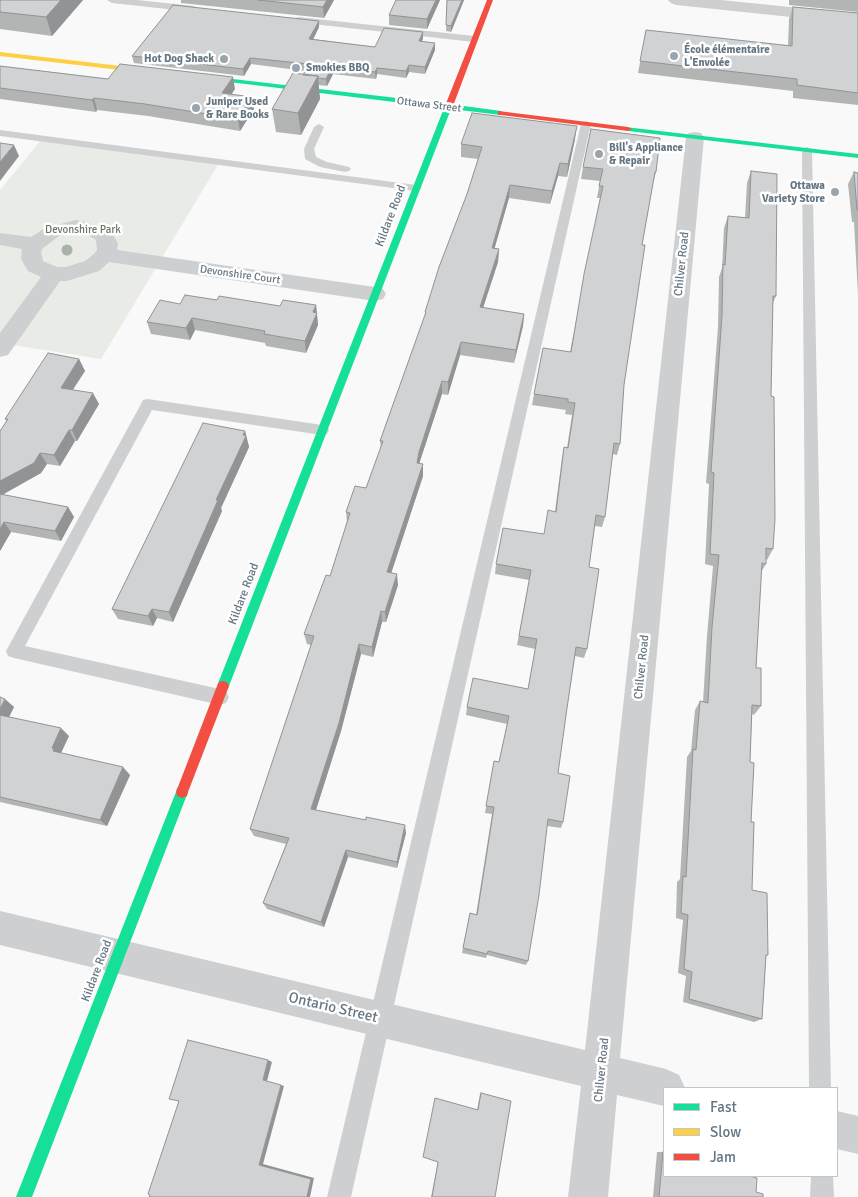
<!DOCTYPE html>
<meta charset="utf-8">
<style>
body{margin:0}
#map{position:relative;width:858px;height:1197px;overflow:hidden;background:#f9f9f9;font-family:Signika,sans-serif}
canvas{display:block}
.legend{position:absolute;left:663px;top:1087px;width:175px;height:90px;box-sizing:border-box;background:#fff;border:1px solid #c1c8cd;margin:0;padding:6px 9px;list-style:none;font-size:15px;color:#657683}
.legend li{display:flex;align-items:center;gap:10px;height:25px}
.legend b{width:25px;border:1px solid #c1c8cd}
</style>
<div id="map">
<canvas width="858" height="1197"></canvas>
<ul class="legend">
<li><b style="height:6px;background:#16e098"></b>Fast</li>
<li><b style="height:6px;background:#ffcf43"></b>Slow</li>
<li><b style="height:6px;background:#f24e42"></b>Jam</li>
</ul>
</div>
<script>
const context = document.querySelector('canvas').getContext('2d');
context.lineJoin = 'round';
function paint(path, color) {
  context.fillStyle = color;
  context.fill(path, 'evenodd');
}
function poly(rows) {
  const path = new Path2D();
  for (const r of rows) {
    path.moveTo(r[0], r[1]);
    for (let i = 2; i < r.length; i += 2) path.lineTo(r[i], r[i + 1]);
  }
  return path;
}
function strokePath(path, color, width, dash) {
  context.strokeStyle = color;
  context.lineWidth = width;
  context.lineCap = dash ? 'butt' : 'round';
  context.setLineDash(dash || []);
  context.stroke(path);
}
function label(font, color, halo, rows, align = 'center') {
  context.font = font + ' Signika,sans-serif';
  context.lineWidth = 5;
  context.setLineDash([]);
  context.textBaseline = 'middle';
  context.strokeStyle = halo;
  context.fillStyle = color;
  for (const [text, x, y, turn = 0] of rows) {
    context.save();
    context.translate(x, y);
    context.rotate((+turn || 0) * Math.PI / 180);
    context.textAlign = isNaN(turn) ? turn : align;
    if (halo) context.strokeText(text, 0, 0);
    context.fillText(text, 0, 0);
    context.restore();
  }
}
const green = poly([
 [41,140,219,163,101,359,0,343,0,190]
]);
const lane = poly([
 [107,0,137,0,194,6,199,9,194,12,112,3,107,0],
 [298,17,474,36,479,39,474,42,295,22,293,20,298,17],
 [586,121,591,124,351,1197,327,1197,581,124,586,121],
 [319,124,324,127,314,149,316,157,327,162,349,167,351,169,349,171,345,172,320,167,305,159,304,149,314,127,319,124],
 [0,130,416,185,422,188,416,191,0,136,0,130],
 [807,147,812,150,831,1088,809,1088,802,150,807,147],
 [148,399,322,425,327,426,329,430,327,434,322,435,152,410,25,646,220,689,226,691,229,697,226,703,220,705,14,658,8,656,6,651,141,404,143,400,148,399],
 [811,1176,833,1176,834,1197,810,1197,811,1176]
]);
const street = poly([
 [668,0,721,0,858,14,858,24,676,5,671,3,668,0],
 [695,132,701,133,704,137,620,1058,666,1069,679,1075,685,1088,664,1088,664,1106,617,1095,608,1197,568,1197,581,1086,0,945,0,911,585,1050,686,137,689,133,695,132],
 [76,220,104,227,111,232,118,243,117,250,375,287,383,289,386,294,383,299,375,301,109,262,99,271,67,281,60,281,8,355,0,357,0,333,41,277,28,271,21,259,22,249,0,245,0,233,31,237,45,228,76,220],
 [76,232,90,236,96,240,97,250,94,254,85,261,66,267,57,267,43,261,41,252,43,248,59,236,76,232],
 [837,1111,858,1116,858,1154,837,1149,837,1111]
]);
const fast = poly([
 [198,75,449,104,501,111,505,113,501,115,451,109,229,686,227,690,223,691,219,690,217,686,444,108,196,78,195,77,198,75],
 [625,127,858,154,858,158,628,131,624,129,625,127],
 [182,786,187,788,188,792,32,1197,16,1197,176,792,177,788,182,786]
]);
const slow = poly([
 [0,52,155,70,158,72,155,74,0,56,0,52]
]);
const jam = poly([
 [487,0,493,0,453,106,446,108,445,106,487,0],
 [498,111,628,127,632,129,628,131,501,115,498,115,498,111],
 [223,681,227,682,229,686,188,792,187,796,182,798,177,796,176,792,217,686,219,682,223,681]
]);
const trees = [
 [67,250]
];
const wall = poly([
 [0,0,83,0,52,36,0,29],
 [181,0,334,0,324,18,181,3],
 [440,0,427,29,389,25,389,15],
 [447,0,464,0,451,32,446,31],
 [789,0,858,0,858,12,789,5],
 [793,7,858,13,858,105,793,98,793,91,638,73,646,30,788,46,789,19],
 [319,21,319,27,313,39,375,47,423,38,422,42,435,50,425,74,409,72,406,78,377,74,376,79,333,74,327,86,318,85,320,99,301,135,276,132,272,109,303,75,305,71,251,64,244,76,134,63,132,56],
 [0,66,108,79,235,89,231,95,252,97,254,109,240,131,148,116,97,110,96,112,0,99],
 [575,139,567,177,558,176,550,204,509,198,494,248,499,249,498,262,483,308,524,314,523,326,514,363,460,355,448,395,442,394,419,464,423,476,391,573,398,585,386,622,382,622,373,657,361,654,341,731,316,810,406,833,397,868,348,857,324,927,267,909,263,903,286,844,254,836,250,829,311,645,307,644,304,634,330,576,347,523,346,512,366,488,381,447,380,441,425,316,425,312,467,194,478,159,461,157,461,144],
 [583,167,656,172,653,184,642,245,624,385,620,444,617,455,612,454,605,517,602,527,595,526,589,567,587,649,584,658,575,656,567,708,558,773,563,822,561,828,547,826,528,961,526,965,487,955,486,958,462,953,470,913,476,915,492,814,485,813,494,761,499,762,507,724,466,715,467,707,528,689,535,649,517,645,529,580,495,574,496,564,544,534,555,511,562,458,564,447,567,448,572,415,565,414,566,410,532,405,534,394,570,352,600,198,597,198,600,181,581,179],
 [751,171,776,296,773,303,771,396,773,549,767,560,766,559,766,564,761,572,756,668,761,706,754,715,752,714,750,762,752,890,768,955,766,956,762,1019,754,1022,683,1002,686,976,678,973,683,920,676,918,677,882,680,879,687,757,691,751,695,710,700,701,703,702,707,636,713,566,705,564,709,484,706,483,718,327,719,277,722,268,724,228,728,216,745,218,747,183],
 [854,172,858,173,858,295,854,222,852,222,848,184],
 [180,304,280,306,316,305,318,325,306,353,266,346,265,343,195,330,190,340,151,334,147,322],
 [79,359,85,371,73,390,99,404,77,441,75,441,60,466,47,464,41,473,2,495,68,507,74,517,61,541,11,532,0,551,0,431,7,422,5,419],
 [245,431,249,447,221,508,222,511,173,622,157,618,153,626,118,619,112,609],
 [0,697,14,707,9,717,69,736,61,753,130,775,107,826,0,802],
 [481,1093,495,1197,431,1197,438,1162,477,1110,480,1094],
 [657,1152,664,1152,756,1192,763,1197,653,1197]
]);
const shadedWall = poly([
 [61,0,83,0,52,36,46,17],
 [327,0,334,0,324,18,323,7],
 [436,0,440,0,427,29,427,19],
 [462,0,464,0,451,32,451,26],
 [319,21,319,27,310,46,309,39],
 [423,32,423,38,419,48,419,41],
 [435,43,435,50,425,74,425,67],
 [250,58,251,64,244,76,243,69],
 [409,65,409,72,406,78,406,71],
 [332,67,333,74,327,86,326,79],
 [377,68,377,74,376,79,375,72],
 [318,76,320,99,301,135,298,113],
 [233,77,235,89,224,105,222,93],
 [252,97,254,109,240,131,238,119],
 [94,98,97,110,96,112,92,100],
 [577,126,575,139,567,177,568,164],
 [14,145,19,156,0,181,0,162],
 [560,163,558,176,550,204,552,191],
 [510,185,509,198,491,261,492,248],
 [499,249,498,262,479,320,480,307],
 [316,305,318,325,306,353,305,341,313,312],
 [524,314,523,326,514,363,516,350],
 [192,318,195,330,190,340,186,328],
 [461,342,460,355,448,395,448,382],
 [79,359,85,371,66,399,61,388],
 [442,381,442,394,419,464,417,463,419,452],
 [93,393,99,404,77,441,72,430],
 [69,430,75,441,60,466,54,455],
 [245,431,249,447,221,508,222,511,173,622,169,612],
 [40,453,47,464,41,473,0,496,0,481],
 [423,464,423,476,388,583,387,572],
 [68,507,74,517,61,541,55,531],
 [4,522,11,532,0,551,0,529],
 [397,574,398,585,386,622,385,612],
 [152,609,157,618,153,626,148,616],
 [381,611,382,622,373,657,372,647],
 [359,644,361,654,341,731,314,816,311,809],
 [5,699,14,707,6,723,0,717,0,709],
 [61,728,69,736,60,755,53,751,52,748],
 [123,767,130,775,107,826,100,820],
 [405,825,406,833,397,868,397,862],
 [346,850,348,857,324,927,321,922],
 [268,1060,272,1062,267,1081,263,1080],
 [281,1085,284,1086,263,1164,314,1178,310,1197,307,1197,259,1165]
]);
const building = poly([
 [0,0,61,0,46,17,0,12,0,0],
 [258,0,327,0,323,7,258,0],
 [396,0,436,0,427,19,389,15,396,0],
 [447,0,462,0,451,26,446,25,447,0],
 [173,5,319,21,309,39,375,47,384,28,423,32,419,41,435,43,425,67,409,65,406,71,377,68,375,72,332,67,326,79,318,78,318,76,303,75,309,64,250,58,243,69,132,56,173,5],
 [793,7,858,13,858,93,797,85,797,79,640,61,646,30,792,46,793,7],
 [120,64,233,77,222,93,252,97,238,119,145,104,94,98,92,100,0,88,0,66,108,79,120,64],
 [293,73,318,76,298,113,272,109,293,73],
 [472,113,577,126,568,164,560,163,552,191,510,185,492,248,499,249,480,307,524,314,516,350,461,342,448,382,442,381,419,452,417,463,423,464,387,572,397,574,385,612,381,611,372,647,359,644,339,723,311,809,366,820,366,817,405,825,397,862,346,850,321,922,263,903,289,838,250,829,314,636,304,634,326,575,330,576,350,513,346,512,355,486,366,488,383,441,380,441,426,312,425,312,439,267,467,194,482,147,461,144,472,113],
 [591,129,660,138,656,172,655,172,642,245,645,245,624,385,620,444,614,443,605,517,596,515,589,567,599,569,587,649,576,647,567,708,558,773,570,776,563,822,548,819,539,895,528,961,488,951,487,954,463,948,470,913,477,915,494,807,486,806,494,761,499,762,509,716,467,707,473,678,528,689,537,639,519,636,531,570,496,564,503,528,544,534,548,510,556,512,564,447,568,448,575,403,568,402,568,399,534,394,543,348,571,352,584,274,603,186,599,186,603,169,583,167,591,129],
 [0,143,14,145,0,162,0,143],
 [751,171,777,174,776,296,773,296,771,396,774,397,775,519,773,549,766,548,766,564,762,563,756,668,761,668,761,706,752,705,750,762,754,763,751,822,754,822,752,890,767,893,768,955,766,955,762,1019,689,999,692,972,684,969,688,915,681,913,683,876,686,877,693,749,696,750,700,701,708,703,712,627,719,555,710,554,714,473,711,472,722,315,723,264,725,265,728,216,749,218,751,171],
 [854,172,858,173,858,210,857,210,854,172],
 [185,295,217,300,219,296,280,306,283,300,316,305,313,312,317,313,305,341,264,334,265,331,192,318,186,328,147,322,160,300,180,304,185,295],
 [48,353,79,359,61,388,93,393,72,430,69,430,54,455,40,453,34,463,0,481,0,431,8,419,5,419,48,353],
 [203,423,245,431,243,435,246,436,216,500,218,500,169,612,152,609,148,616,112,609,203,423],
 [0,494,68,507,55,531,4,522,0,529,0,494],
 [0,697,5,699,0,709,0,697],
 [0,715,61,728,52,748,54,749,53,751,123,767,100,820,0,797,0,715],
 [188,1040,268,1060,263,1080,281,1085,259,1165,311,1179,307,1197,149,1197,150,1195,148,1194,179,1101,169,1099,188,1040],
 [481,1093,511,1101,495,1197,432,1197,438,1162,423,1157,435,1098,478,1110,481,1093],
 [663,1152,664,1152,664,1176,750,1176,757,1178,756,1192,763,1194,763,1197,659,1197,663,1152]
]);
const markers = [
 [674,56,5,"#99a4ac"],
 [224,59,5,"#99a4ac"],
 [296,68,5,"#99a4ac"],
 [196,108,5,"#99a4ac"],
 [599,154,5,"#99a4ac"],
 [835,192,5,"#99a4ac"]
];
const farPoinames = [
 ["École élémentaire",684,50],
 ["L'Envolée",684,63],
 ["Hot Dog Shack",214,59,"right"],
 ["Smokies BBQ",306,68],
 ["Juniper Used",206,102],
 ["& Rare Books",206,115],
 ["Bill's Appliance",609,148],
 ["& Repair",609,161],
 ["Ottawa",825,186,"right"],
 ["Variety Store",825,199,"right"]
];
const farStreetnames = [
 ["Ottawa Street",429,105,7],
 ["Devonshire Court",240,275,8]
];
const farParknames = [
 ["Devonshire Park",83,230]
];
const streetNames = [
 ["Kildare Road",391,216,-69],
 ["Chilver Road",682,264,-84],
 ["Kildare Road",244,594,-69],
 ["Chilver Road",642,667,-84],
 ["Kildare Road",97,971,-69],
 ["Chilver Road",602,1070,-84]
];
const nearStreetnames = [
 ["Ontario Street",333,1008,13]
];
paint(green, '#e8ebe6');
paint(lane, '#cecfd0');
paint(street, '#cecfd0');
paint(fast, '#16e098');
paint(slow, '#ffcf43');
paint(jam, '#f24e42');
context.fillStyle = '#a9b3a7';
for (const [x, y] of trees) {
  context.beginPath();
  context.arc(x, y, 5.5, 0, 2 * Math.PI);
  context.fill();
}
paint(wall, '#b3b5b5');
paint(shadedWall, '#929394');
paint(building, '#d0d2d3');
strokePath(building, '#929394', 1);
for (const [x, y, r, color] of markers) {
  const dot = new Path2D();
  dot.arc(x, y, r, 0, 2 * Math.PI);
  context.fillStyle = color;
  context.fill(dot);
  strokePath(dot, '#fff', 2);
}
label('bold 11px', '#657683', '#fff', farPoinames, 'left');
label('11px', '#657683', '#fff', farStreetnames);
label('11px', '#687a64', '#fff', farParknames);
label('12px', '#657683', '#fff', streetNames);
label('15px', '#657683', '#fff', nearStreetnames);
</script>
